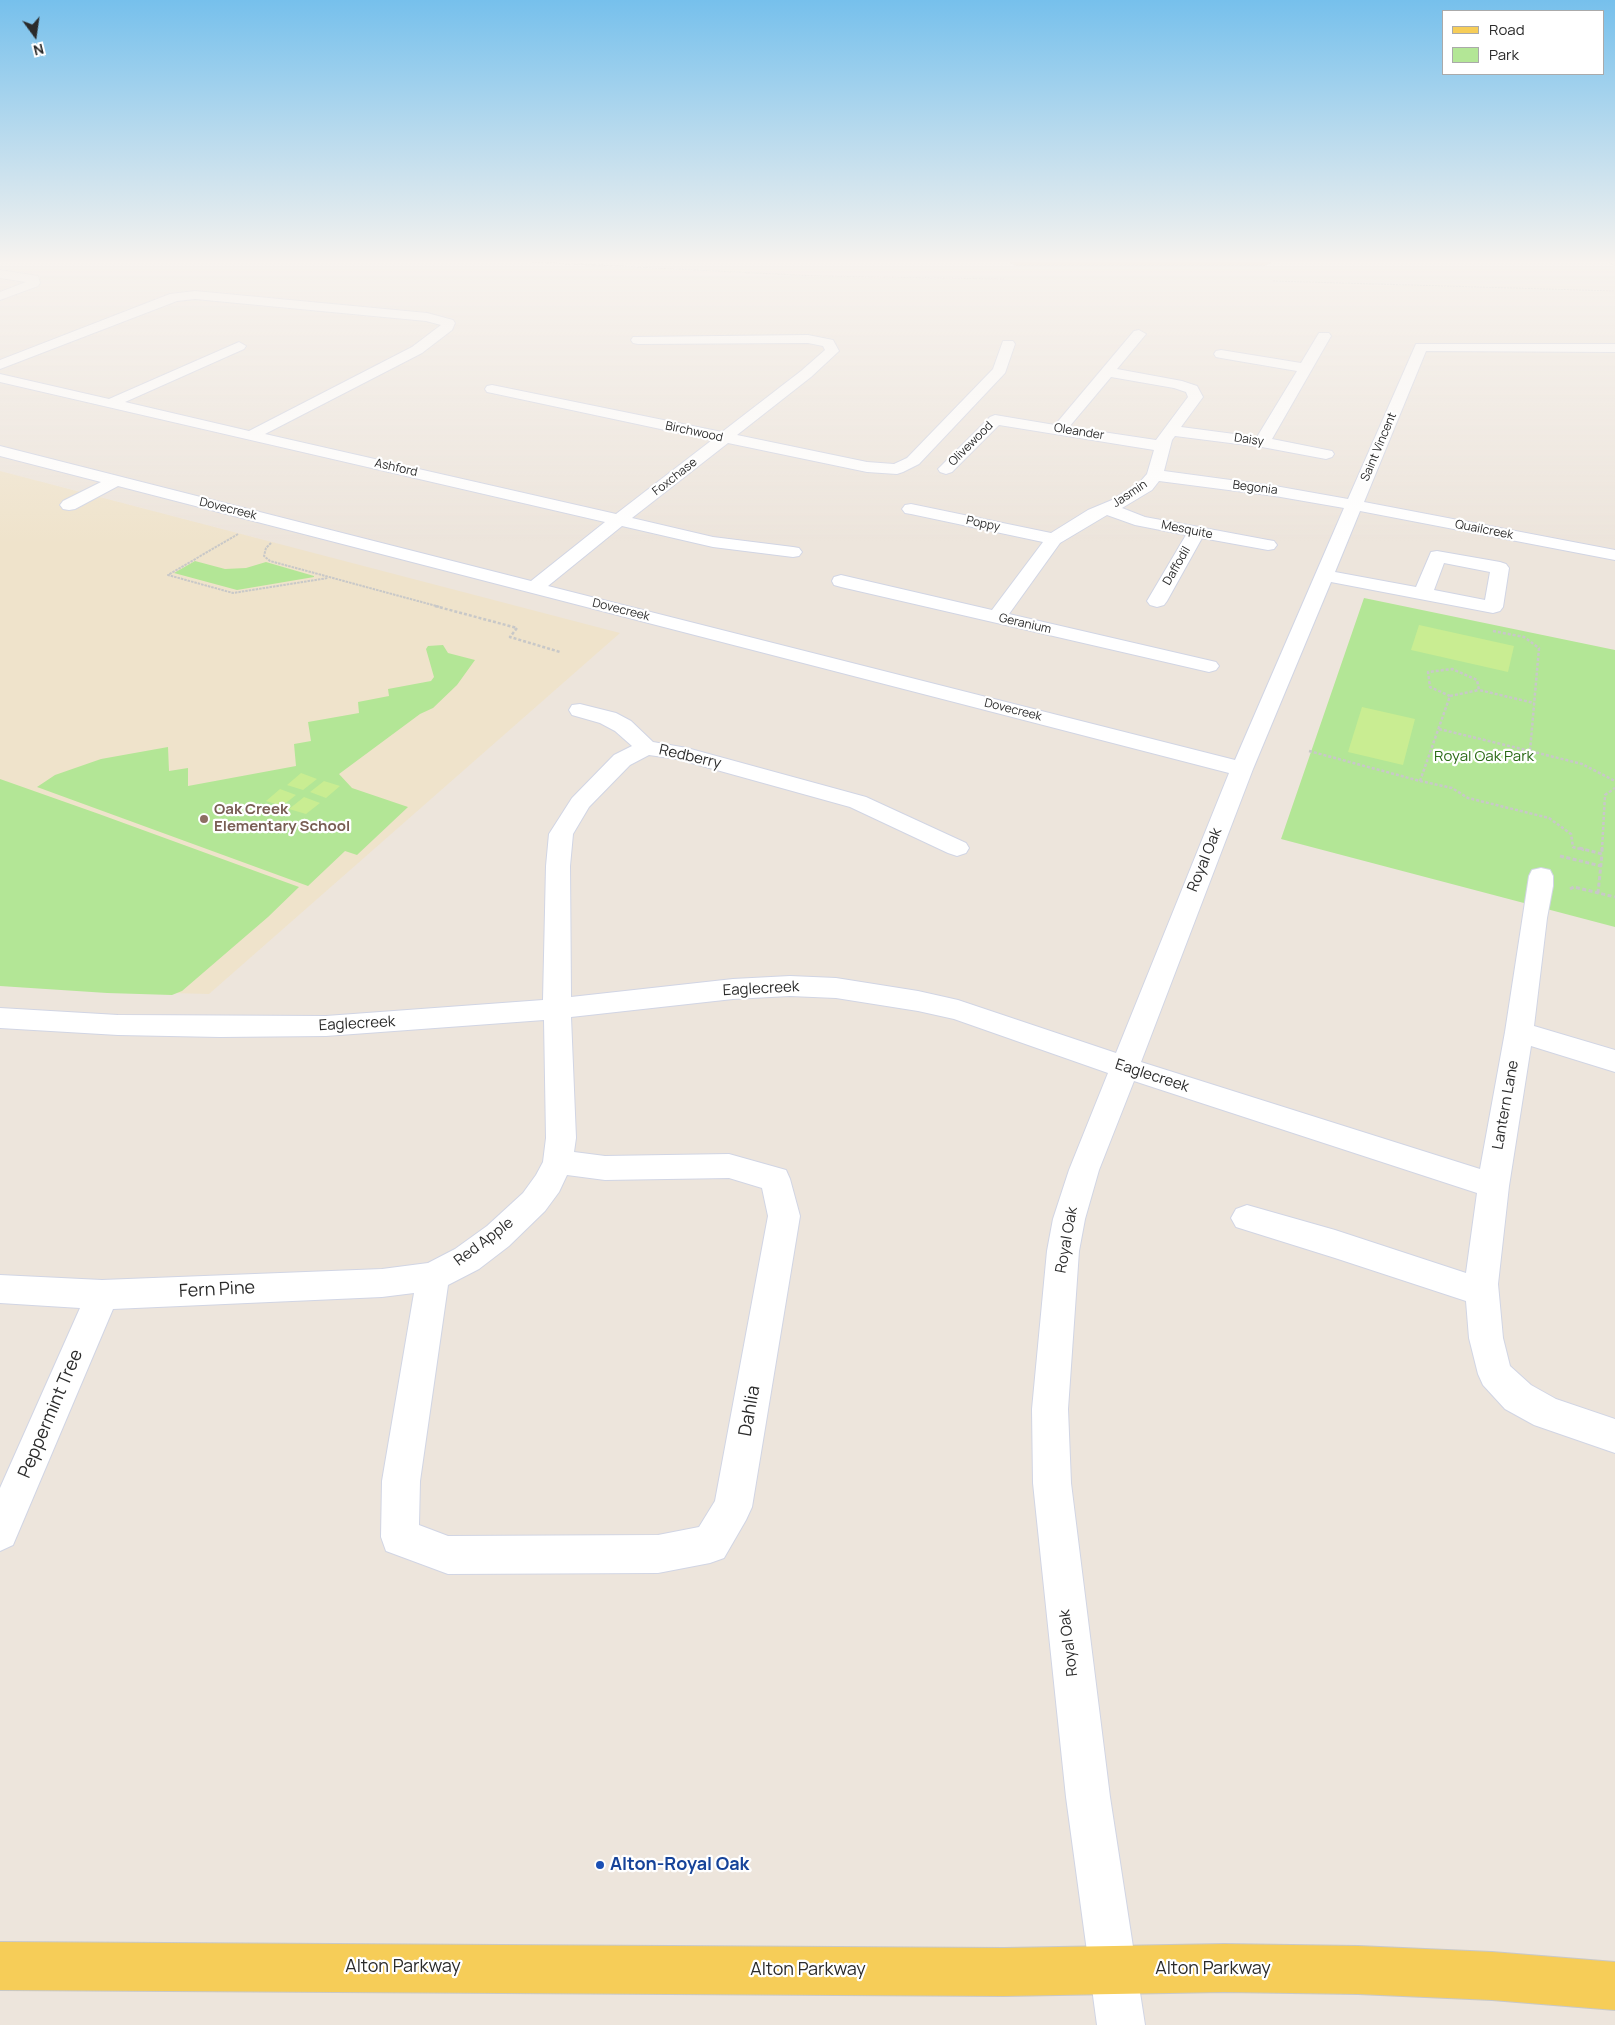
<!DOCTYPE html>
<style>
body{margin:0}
#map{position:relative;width:1615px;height:2025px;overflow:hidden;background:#ede5dc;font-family:Manrope,sans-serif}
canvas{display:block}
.legend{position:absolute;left:1442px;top:10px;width:162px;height:65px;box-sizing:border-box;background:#fff;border:1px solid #aaa;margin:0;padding:6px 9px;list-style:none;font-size:15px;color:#2b2b2b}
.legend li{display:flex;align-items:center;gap:10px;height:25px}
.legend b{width:25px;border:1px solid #aaa}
.north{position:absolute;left:10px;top:10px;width:50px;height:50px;-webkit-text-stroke:4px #fff;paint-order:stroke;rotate:166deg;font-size:14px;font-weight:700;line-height:20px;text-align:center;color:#2b2b2b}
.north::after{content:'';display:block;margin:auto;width:18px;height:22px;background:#2b2b2b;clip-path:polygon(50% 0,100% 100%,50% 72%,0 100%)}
</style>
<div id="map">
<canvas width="1615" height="2025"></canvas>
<ul class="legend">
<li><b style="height:6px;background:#f6cd58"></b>Road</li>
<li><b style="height:14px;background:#b3e696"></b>Park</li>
</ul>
<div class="north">N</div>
</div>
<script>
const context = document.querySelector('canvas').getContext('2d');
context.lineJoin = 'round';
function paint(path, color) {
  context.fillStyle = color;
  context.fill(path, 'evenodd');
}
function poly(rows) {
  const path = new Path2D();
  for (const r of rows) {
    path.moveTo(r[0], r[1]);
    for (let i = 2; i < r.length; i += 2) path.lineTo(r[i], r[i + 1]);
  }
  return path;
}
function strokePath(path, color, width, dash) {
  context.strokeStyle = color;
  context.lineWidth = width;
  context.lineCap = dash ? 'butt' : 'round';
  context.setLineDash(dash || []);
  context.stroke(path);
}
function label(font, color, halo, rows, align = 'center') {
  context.font = font + ' Manrope,sans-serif';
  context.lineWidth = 4.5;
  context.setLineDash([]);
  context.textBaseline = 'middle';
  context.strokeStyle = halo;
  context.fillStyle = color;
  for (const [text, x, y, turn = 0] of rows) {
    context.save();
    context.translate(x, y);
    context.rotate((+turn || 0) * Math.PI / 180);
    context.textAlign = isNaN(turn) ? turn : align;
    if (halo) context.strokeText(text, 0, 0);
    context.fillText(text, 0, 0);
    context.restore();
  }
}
const education = poly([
 [0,471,620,633,209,994,131,992,0,985]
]);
const green = poly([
 [195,561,225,569,246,568,266,562,314,576,314,577,237,590,174,573],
 [1364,598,1615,650,1615,927,1281,839],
 [443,645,448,653,475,660,457,685,433,708,420,714,339,774,352,788,408,807,357,855,345,851,308,886,37,787,55,775,101,759,168,747,169,771,188,768,188,786,296,766,294,744,311,741,308,722,359,713,358,702,389,696,388,689,431,681,434,677,426,649,428,646],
 [0,779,99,814,299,887,268,917,182,991,172,995,107,993,0,986]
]);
const pitch = poly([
 [1419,625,1514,646,1508,672,1411,650],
 [1362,707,1415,719,1403,765,1348,752],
 [301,773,317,779,303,790,287,785],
 [324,781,340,786,326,798,310,792],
 [280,789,296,795,282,806,266,801],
 [304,797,320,803,306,814,289,809]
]);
const pathFar3 = poly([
 [514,261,816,276,1005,279],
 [1607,261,1615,266],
 [1273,281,1615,291]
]);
const pathFar2 = poly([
 [238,534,168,575,233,593,328,578],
 [271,543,266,548,264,556,270,561,440,607]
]);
const pathFar1 = poly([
 [435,606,517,628,510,637,560,652],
 [1493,631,1524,637,1539,648,1530,751,1582,764,1615,781],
 [1450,696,1479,690],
 [1439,729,1530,751],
 [1309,751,1420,781,1450,696,1430,687,1428,672,1452,669,1477,680,1479,690,1534,703],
 [1420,781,1452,788,1468,798,1549,818,1571,834,1573,847,1584,850],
 [1602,850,1605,795,1615,788]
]);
const path = poly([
 [1579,848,1602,854,1602,848],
 [1560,856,1601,866],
 [1570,889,1574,887,1615,897],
 [1598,893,1602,854]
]);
const minor = poly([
 [0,270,38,276,40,283,38,286,0,300,0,292,26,282,0,278,0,270],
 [195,291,427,313,453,320,455,323,452,330,422,353,265,434,616,514,712,440,492,393,487,392,485,389,487,386,492,385,722,432,801,371,825,350,823,346,808,343,638,344,633,343,631,340,633,337,808,335,833,340,839,351,811,377,737,435,867,462,894,464,907,458,993,369,1003,341,1013,341,1015,344,1005,373,919,464,903,472,897,474,867,472,728,443,632,518,713,537,793,547,799,548,802,552,799,556,793,557,713,547,622,526,548,586,1235,760,1344,508,1275,496,1159,481,1152,490,1122,508,1145,517,1268,540,1274,541,1277,545,1274,549,1268,550,1202,538,1167,601,1164,605,1157,607,1150,605,1147,601,1186,535,1135,525,1107,515,1060,543,1009,614,1216,662,1219,666,1216,670,1209,672,841,587,834,585,832,581,834,577,841,575,992,610,1043,542,911,514,905,513,902,509,905,505,911,504,1051,533,1088,510,1112,500,1140,482,1147,474,1154,450,999,425,952,472,946,474,940,472,938,469,990,417,995,415,1055,425,1134,331,1139,330,1146,334,1117,369,1182,381,1197,386,1203,397,1181,427,1257,437,1297,371,1221,358,1216,357,1214,354,1216,351,1221,350,1301,363,1319,333,1329,333,1331,336,1272,439,1332,451,1334,454,1332,457,1326,459,1262,447,1175,436,1172,440,1164,471,1275,486,1348,499,1416,344,1615,344,1615,352,1426,351,1364,502,1615,550,1615,560,1360,511,1335,572,1416,587,1431,552,1437,551,1500,562,1506,564,1509,568,1503,607,1500,611,1493,613,1331,582,1253,769,1141,1062,1480,1169,1505,1032,1529,876,1532,870,1541,868,1550,870,1553,876,1553,886,1547,918,1534,1026,1615,1050,1615,1072,1531,1046,1509,1186,1498,1284,1503,1338,1510,1366,1531,1385,1556,1399,1615,1419,1615,1453,1534,1425,1505,1409,1483,1385,1478,1374,1469,1338,1466,1301,1335,1258,1236,1227,1231,1218,1236,1209,1247,1205,1335,1230,1466,1273,1477,1193,1134,1081,1099,1170,1085,1219,1079,1251,1068,1409,1071,1483,1110,1797,1145,2025,1097,2025,1066,1797,1033,1483,1032,1409,1047,1251,1053,1219,1069,1170,1108,1073,954,1019,918,1011,836,998,790,996,733,999,571,1017,576,1138,574,1152,605,1156,729,1154,786,1170,790,1179,800,1216,752,1507,746,1520,724,1558,710,1563,658,1573,448,1574,386,1551,381,1537,382,1481,414,1293,382,1297,113,1309,13,1545,0,1551,0,1488,80,1308,0,1303,0,1275,102,1280,382,1269,428,1263,455,1249,487,1226,523,1193,536,1175,543,1162,546,1138,544,1020,326,1036,220,1037,118,1035,0,1028,0,1008,118,1015,326,1016,543,1000,546,866,549,834,572,798,614,755,632,746,615,731,600,723,572,715,569,710,572,705,580,704,616,713,631,721,653,742,687,748,866,797,966,843,969,848,966,853,957,856,948,853,850,807,677,759,649,755,630,765,589,807,573,834,570,866,571,997,733,979,790,976,836,978,918,991,958,1000,1116,1053,1229,773,118,486,75,509,69,510,63,509,60,505,63,501,101,482,0,456,0,446,531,581,605,522,0,382,0,374,109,399,239,342,246,346,244,349,125,402,249,431,412,347,441,325,426,321,195,299,177,301,0,369,0,360,170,294,195,291],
 [1111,377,1174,388,1186,392,1188,397,1156,440,1069,427,1111,377],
 [1444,563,1490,572,1485,600,1434,590,1444,563],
 [567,1175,605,1180,729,1178,762,1188,768,1216,715,1501,699,1527,658,1535,448,1536,419,1525,420,1481,448,1285,479,1269,509,1246,545,1211,559,1192,567,1175]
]);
const major = poly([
 [0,1942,1004,1948,1224,1944,1358,1946,1492,1952,1615,1962,1615,2010,1492,2000,1358,1994,1224,1992,1004,1996,0,1990,0,1942]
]);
const highway = poly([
 [1010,261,1271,261,1265,265,1016,265,1010,261]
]);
const markers = [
 [204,819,5,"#8d6e63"],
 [600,1865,5,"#1a4fb4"]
];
const farStreetnames = [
 ["Birchwood",694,432,12],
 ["Oleander",1079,432,9],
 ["Daisy",1249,440,8],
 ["Olivewood",971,444,-45],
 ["Saint Vincent",1379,447,-67],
 ["Ashford",396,468,13],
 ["Foxchase",675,477,-38],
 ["Begonia",1255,488,7],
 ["Jasmin",1130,494,-34],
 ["Dovecreek",228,509,14],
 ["Poppy",983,524,12],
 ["Mesquite",1187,530,11],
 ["Quailcreek",1484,530,11],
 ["Daffodil",1177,566,-60],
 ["Dovecreek",621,610,14],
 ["Geranium",1025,624,13],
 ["Dovecreek",1013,710,14]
];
const streetNames = [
 ["Redberry",690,757,13],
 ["Royal Oak",1205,860,-68],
 ["Eaglecreek",761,989,-3],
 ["Eaglecreek",357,1024,-3],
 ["Eaglecreek",1152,1076,18],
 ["Lantern Lane",1506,1105,-80],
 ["Royal Oak",1067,1240,-80],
 ["Red Apple",484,1242,-37],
 ["Royal Oak",1069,1643,-97]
];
const parkNames = [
 ["Royal Oak Park",1484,757]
];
const educationNames = [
 ["Oak Creek",214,810],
 ["Elementary School",214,827]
];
const nearStreetnames = [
 ["Fern Pine",217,1290,-3],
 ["Dahlia",750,1411,-80],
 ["Peppermint Tree",51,1414,-67],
 ["Alton Parkway",403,1967],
 ["Alton Parkway",1213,1969],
 ["Alton Parkway",808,1970]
];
const nearTransitnames = [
 ["Alton-Royal Oak",610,1865]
];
paint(education, '#efe3cb');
paint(green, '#b3e696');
paint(pitch, '#c9ed92');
strokePath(minor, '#d1d5e4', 2);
strokePath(major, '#c8c8c8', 2);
strokePath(highway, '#c8c8c8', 2);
strokePath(pathFar3, '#c8c8c8', 1, [2, 1]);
strokePath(pathFar2, '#c8c8c8', 2, [2.5, 1]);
strokePath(pathFar1, '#c8c8c8', 2.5, [3, 2]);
strokePath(path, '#c8c8c8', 3, [4, 2.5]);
paint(minor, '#fff');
paint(major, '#f6cd58');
paint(highway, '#ff9b55');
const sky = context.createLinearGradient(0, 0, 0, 545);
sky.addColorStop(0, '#76c0ec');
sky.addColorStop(0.48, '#f7f3ef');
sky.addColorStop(1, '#f7f3ef00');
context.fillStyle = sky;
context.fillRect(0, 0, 1615, 545);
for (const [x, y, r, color] of markers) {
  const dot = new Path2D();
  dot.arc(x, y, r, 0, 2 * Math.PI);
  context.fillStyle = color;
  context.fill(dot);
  strokePath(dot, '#fff', 2);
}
label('12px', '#2b2b2b', '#fff', farStreetnames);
label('15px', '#2b2b2b', '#fff', streetNames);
label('15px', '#2b6b17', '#fff', parkNames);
label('bold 15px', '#785e54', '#fff', educationNames, 'left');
label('18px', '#2b2b2b', '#fff', nearStreetnames);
label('bold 18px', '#164399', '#fff', nearTransitnames, 'left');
</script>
